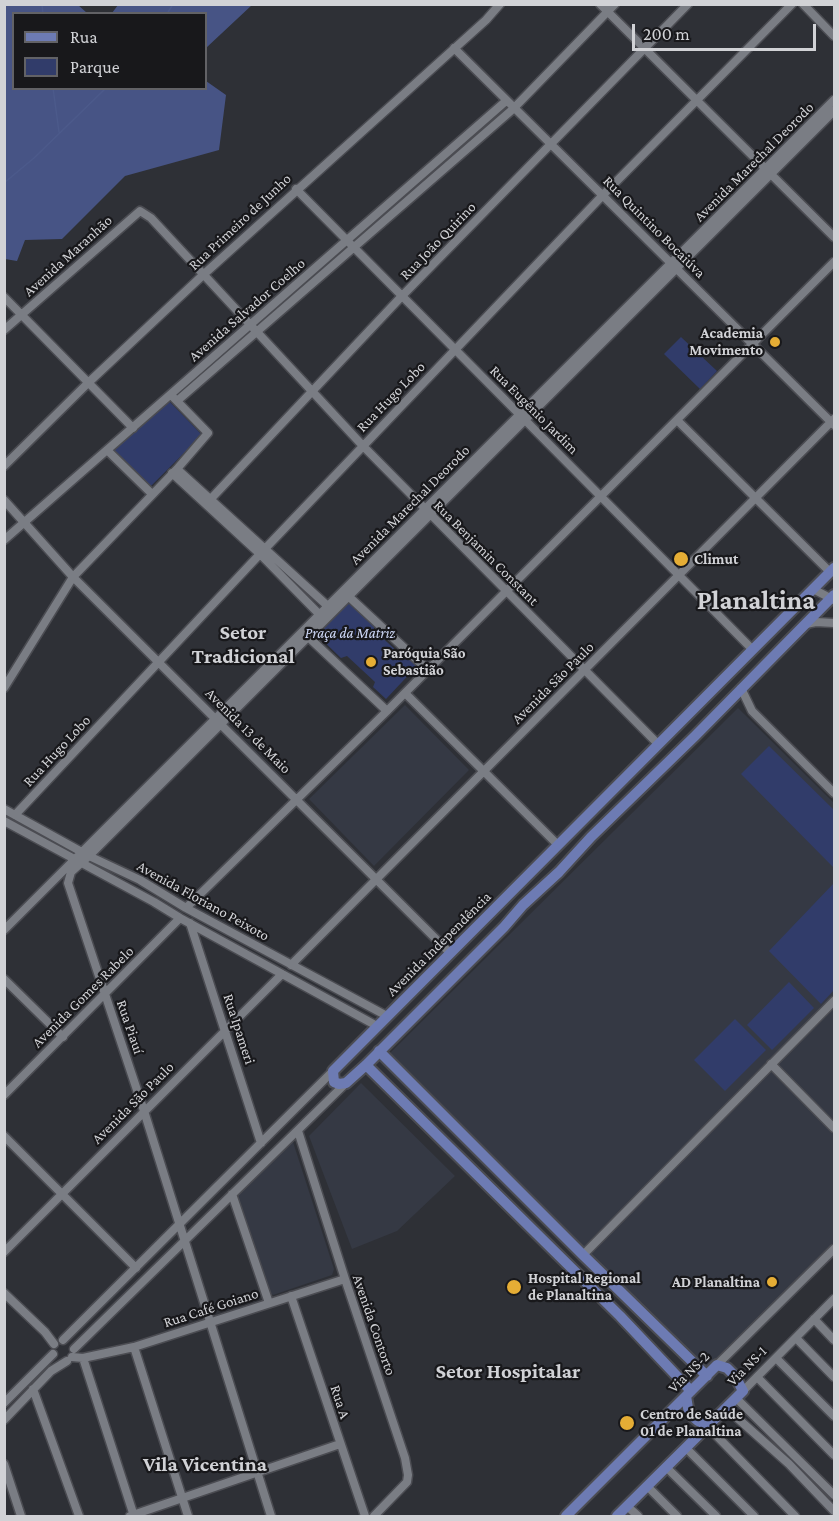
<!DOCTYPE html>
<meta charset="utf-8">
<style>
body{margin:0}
#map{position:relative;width:839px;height:1521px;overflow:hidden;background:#2e3036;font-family:"Crimson Pro",serif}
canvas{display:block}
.frame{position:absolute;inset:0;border:6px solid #d1d2d6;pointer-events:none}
.legend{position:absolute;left:12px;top:12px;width:195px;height:78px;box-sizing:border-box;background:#18181b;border:2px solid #626266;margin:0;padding:8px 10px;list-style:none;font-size:18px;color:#d1d2d6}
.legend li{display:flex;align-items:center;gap:12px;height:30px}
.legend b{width:30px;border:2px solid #626266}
.scale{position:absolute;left:632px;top:24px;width:184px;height:27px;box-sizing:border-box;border:3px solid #d1d2d6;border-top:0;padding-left:8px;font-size:18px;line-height:21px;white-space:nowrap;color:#d1d2d6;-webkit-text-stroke:4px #18181b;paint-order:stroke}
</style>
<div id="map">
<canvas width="839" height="1521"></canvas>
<div class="frame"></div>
<ul class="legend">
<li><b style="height:8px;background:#6d7bb3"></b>Rua</li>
<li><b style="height:16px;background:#313c6a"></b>Parque</li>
</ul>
<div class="scale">200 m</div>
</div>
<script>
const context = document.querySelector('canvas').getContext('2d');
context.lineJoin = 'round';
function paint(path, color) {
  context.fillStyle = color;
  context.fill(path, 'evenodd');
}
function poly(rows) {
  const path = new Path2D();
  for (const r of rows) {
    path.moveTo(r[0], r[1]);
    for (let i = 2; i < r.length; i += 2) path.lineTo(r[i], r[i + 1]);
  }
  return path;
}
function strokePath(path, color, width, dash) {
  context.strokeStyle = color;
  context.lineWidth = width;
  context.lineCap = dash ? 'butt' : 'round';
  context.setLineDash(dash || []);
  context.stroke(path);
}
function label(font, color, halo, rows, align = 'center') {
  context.font = font + ' "Crimson Pro",serif';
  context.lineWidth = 4.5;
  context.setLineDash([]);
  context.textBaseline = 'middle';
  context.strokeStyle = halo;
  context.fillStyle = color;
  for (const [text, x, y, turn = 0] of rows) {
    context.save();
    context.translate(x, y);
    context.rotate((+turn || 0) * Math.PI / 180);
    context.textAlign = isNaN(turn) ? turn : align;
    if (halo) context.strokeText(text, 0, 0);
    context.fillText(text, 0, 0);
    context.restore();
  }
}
const built = poly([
 [405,705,469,770,374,866,309,799],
 [738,708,834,803,834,1243,711,1367,705,1368,389,1054],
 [361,1083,455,1176,397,1231,352,1249,309,1136],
 [293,1142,334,1269,332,1275,273,1295,268,1292,236,1195]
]);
const green = poly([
 [681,337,717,371,700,389,664,354],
 [168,400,202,435,151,486,113,449],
 [348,600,374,625,374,630,401,655,405,654,417,666,386,699,373,687,375,682,347,656,341,658,315,633],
 [769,746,834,810,834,868,741,774],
 [834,883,834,990,821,1004,769,951],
 [789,982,814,1008,772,1050,747,1025],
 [735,1019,766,1050,725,1091,694,1060]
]);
const forest = poly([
 [5,4,78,5,87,13,14,14,14,88,206,88,206,81,226,95,219,150,125,176,62,239,25,240,17,261,5,259],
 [118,5,118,4,252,5,206,48,206,14,112,13]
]);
const stream = poly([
 [42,4,43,14],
 [167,14,173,4],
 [53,88,59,132],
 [4,183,34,158,106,88]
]);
const minor = poly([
 [600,4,834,237],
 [803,4,834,36],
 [454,48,834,425],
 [296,189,753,650],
 [4,297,133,428],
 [4,330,140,211,151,218,363,446,658,744],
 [177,401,513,109,615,4],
 [677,420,830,572],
 [107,450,152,494],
 [4,466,88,383,203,275,486,20,500,4],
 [177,469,331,609],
 [172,473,260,554,319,614],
 [4,500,73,577,450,953],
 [206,504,401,297,688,4],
 [4,540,506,101],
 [813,589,834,600],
 [345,593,428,670],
 [806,624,816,622,834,623],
 [304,633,387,711],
 [4,688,73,577,177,469,208,433,174,398],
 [741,688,752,711,834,793],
 [405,693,558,845],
 [4,809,89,856,140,880,186,908,387,1016],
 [15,815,260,554,603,195,792,4],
 [4,821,154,902,180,918,377,1026],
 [186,908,387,711,834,262],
 [190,923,261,1143],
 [4,930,834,100],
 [291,965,834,419],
 [4,979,63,1037],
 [771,1064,834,1128],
 [4,1095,180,918],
 [298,1131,345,1279,405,1458,408,1475,407,1482,374,1516],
 [4,1136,136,1268],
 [232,1194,269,1303],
 [4,1252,282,974],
 [583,1255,834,1001],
 [4,1293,45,1332,54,1344],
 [291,1296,365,1516],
 [814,1319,834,1340],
 [796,1338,834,1377],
 [63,1340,333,1071],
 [134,1347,188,1516],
 [74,1349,346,1083],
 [72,1357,83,1358,134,1347,345,1279],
 [83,1358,134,1516],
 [776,1358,834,1416],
 [717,1365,834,1249],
 [757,1377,834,1455],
 [33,1389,79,1516],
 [743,1391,834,1299],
 [736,1398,834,1495],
 [4,1403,53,1354],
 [726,1408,789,1464,834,1511],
 [4,1420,51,1371,67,1361],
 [707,1426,795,1516],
 [686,1448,754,1516],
 [4,1464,21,1516],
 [666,1467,716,1516],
 [647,1486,677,1516],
 [627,1506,638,1516],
 [130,1516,340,1444],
 [271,1516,144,1111,68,883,71,872,89,856,834,111]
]);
const major = poly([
 [834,568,333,1071,334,1082,339,1084,346,1083,366,1065,504,927,523,905,559,872,591,837,695,736,834,595],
 [379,1051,583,1255,707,1376],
 [366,1065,620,1316,691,1391],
 [686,1396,688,1408,691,1415,698,1421,707,1426],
 [566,1516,717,1365,727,1368,735,1376,743,1391,617,1516]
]);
const markers = [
 [775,342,6,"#e5ad35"],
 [681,559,8,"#e5ad35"],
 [371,662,6,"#e5ad35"],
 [772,1282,6,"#e5ad35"],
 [514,1287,8,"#e5ad35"],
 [627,1423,8,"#e5ad35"]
];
const streetNames = [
 ["Avenida Marechal Deorodo",754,162,-45],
 ["Rua Primeiro de Junho",240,222,-43],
 ["Rua Quintino Bocaiúva",654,227,45],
 ["Rua João Quirino",438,241,-46],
 ["Avenida Maranhão",68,256,-42],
 ["Avenida Salvador Coelho",247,310,-41],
 ["Rua Hugo Lobo",391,397,-46],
 ["Rua Eugênio Jardim",534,410,45],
 ["Avenida Marechal Deorodo",410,505,-45],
 ["Rua Benjamin Constant",486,553,45],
 ["Avenida São Paulo",553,683,-45],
 ["Avenida 13 de Maio",248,731,45],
 ["Rua Hugo Lobo",57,751,-47],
 ["Avenida Floriano Peixoto",203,901,29],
 ["Avenida Independência",439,944,-45],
 ["Avenida Gomes Rabelo",83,997,-45],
 ["Rua Piauí",130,1027,71],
 ["Rua Ipameri",239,1029,72],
 ["Avenida São Paulo",133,1103,-45],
 ["Rua Café Goiano",211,1308,-18],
 ["Avenida Contorto",374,1325,71],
 ["Via NS-1",747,1366,-45],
 ["Via NS-2",689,1372,-45],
 ["Rua A",340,1402,72]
];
const poiNames = [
 ["Academia",763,333,"right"],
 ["Movimento",763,350,"right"],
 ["Climut",694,559],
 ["Paróquia São",383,653],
 ["Sebastião",383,670],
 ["Hospital Regional",528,1278],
 ["de Planaltina",528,1295],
 ["AD Planaltina",760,1282,"right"],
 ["Centro de Saúde",640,1414],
 ["01 de Planaltina",640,1431]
];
const parkNames = [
 ["Praça da Matriz",350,633]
];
const districtNames = [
 ["Setor",243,633],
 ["Tradicional",243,657],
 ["Setor Hospitalar",508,1372],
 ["Vila Vicentina",205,1465]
];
const townNames = [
 ["Planaltina",756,601]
];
paint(built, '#353944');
paint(green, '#313c6a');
paint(forest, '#475485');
strokePath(stream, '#4c5a8b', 1.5);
strokePath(minor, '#4b4c52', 11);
strokePath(major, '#4b4c52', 14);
strokePath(minor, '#7a7d84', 8);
strokePath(major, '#6d7bb3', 10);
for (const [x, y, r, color] of markers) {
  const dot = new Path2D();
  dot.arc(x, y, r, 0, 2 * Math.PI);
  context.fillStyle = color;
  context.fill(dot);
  strokePath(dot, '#18181b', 2);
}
label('15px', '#d1d2d6', '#18181b', streetNames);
label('bold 15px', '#d1d2d6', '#18181b', poiNames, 'left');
label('italic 15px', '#ced8f7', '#18181b', parkNames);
label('bold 21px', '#d1d2d6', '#18181b', districtNames);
label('bold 27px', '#d1d2d6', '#18181b', townNames);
</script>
